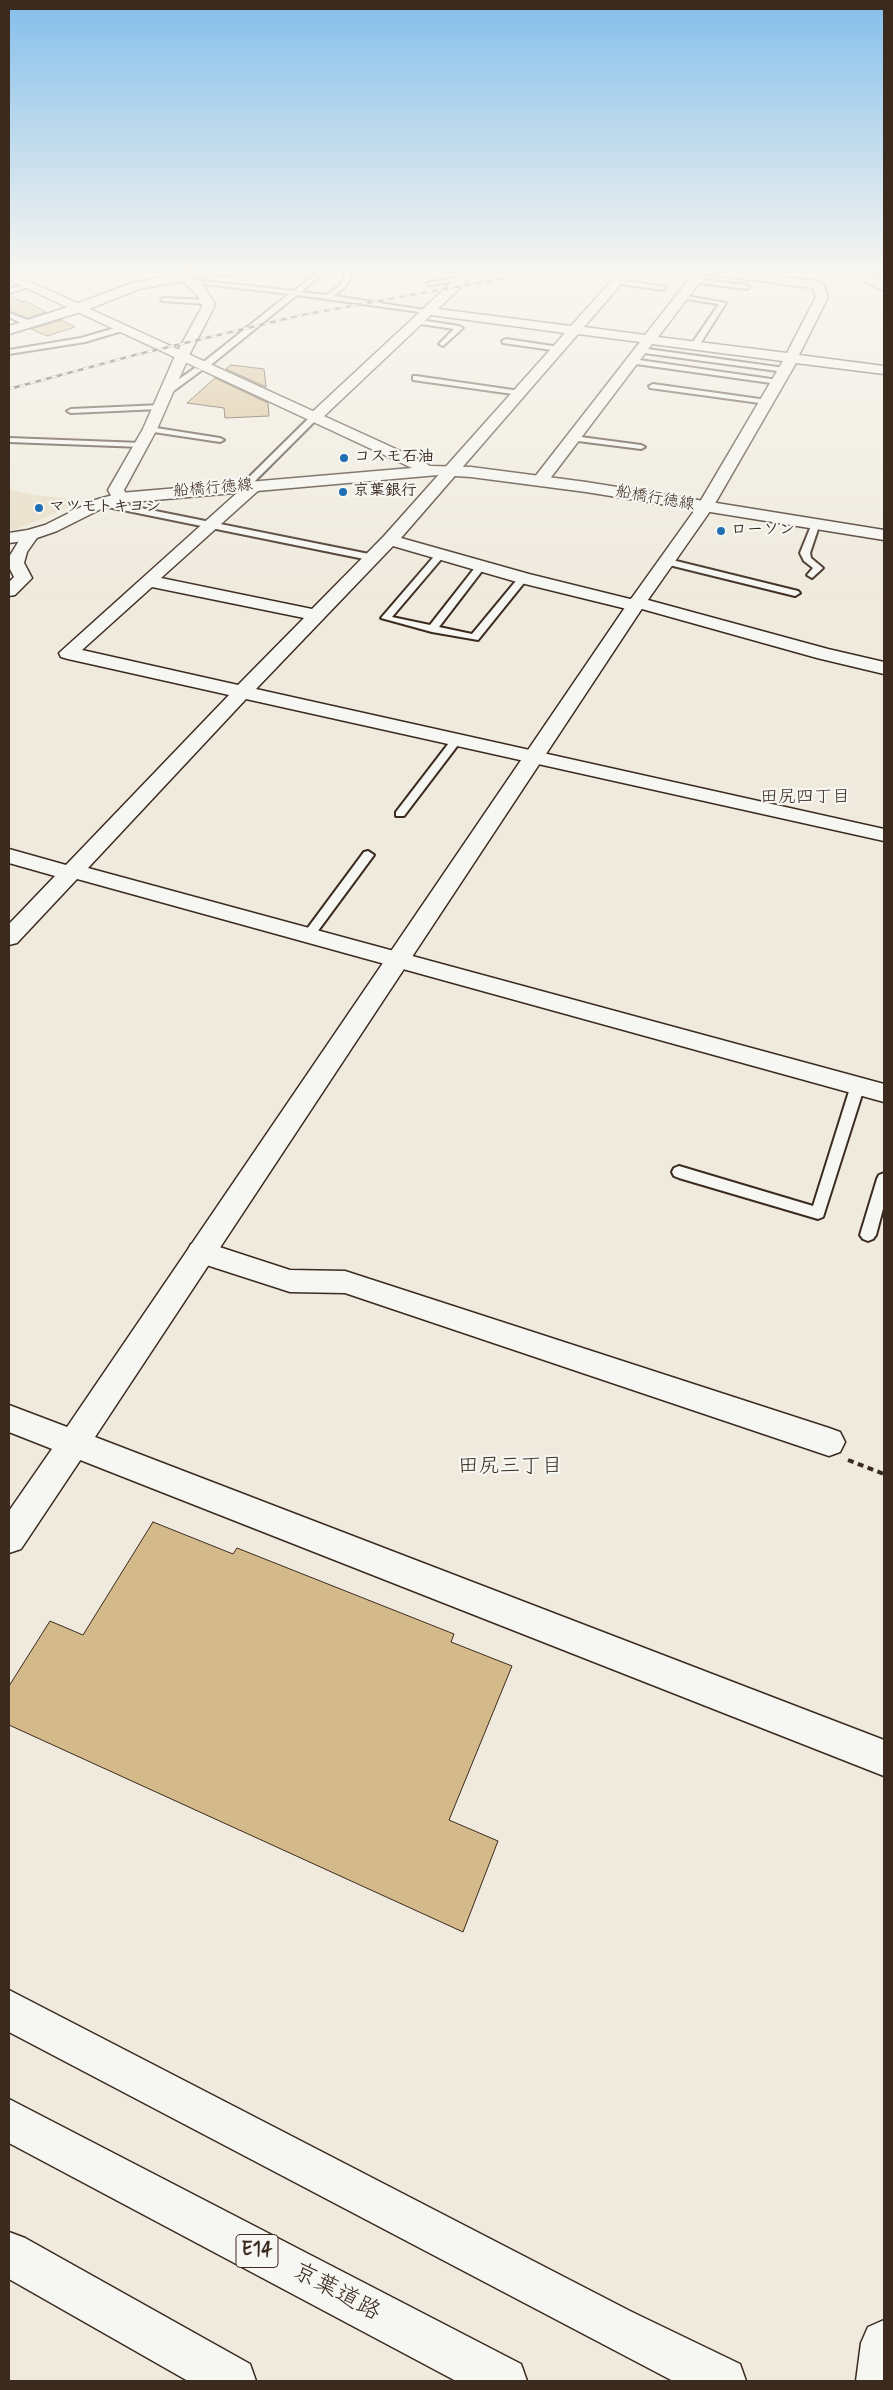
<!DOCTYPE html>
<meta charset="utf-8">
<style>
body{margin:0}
#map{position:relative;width:893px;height:2390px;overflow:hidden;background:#efeadd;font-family:Mynerve,sans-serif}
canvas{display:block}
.frame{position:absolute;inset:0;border:10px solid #3b2a1e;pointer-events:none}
</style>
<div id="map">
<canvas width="893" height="2390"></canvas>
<div class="frame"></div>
</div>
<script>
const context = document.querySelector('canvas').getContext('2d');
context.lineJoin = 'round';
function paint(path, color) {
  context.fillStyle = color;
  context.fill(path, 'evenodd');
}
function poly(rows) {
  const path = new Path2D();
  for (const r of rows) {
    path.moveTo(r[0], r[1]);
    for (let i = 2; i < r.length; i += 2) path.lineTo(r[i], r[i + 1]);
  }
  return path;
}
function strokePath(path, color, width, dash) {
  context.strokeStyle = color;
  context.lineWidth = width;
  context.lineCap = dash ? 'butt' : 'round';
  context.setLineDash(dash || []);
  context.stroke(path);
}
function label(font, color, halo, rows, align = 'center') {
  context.font = font + ' Mynerve,"Klee One",sans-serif';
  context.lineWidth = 4.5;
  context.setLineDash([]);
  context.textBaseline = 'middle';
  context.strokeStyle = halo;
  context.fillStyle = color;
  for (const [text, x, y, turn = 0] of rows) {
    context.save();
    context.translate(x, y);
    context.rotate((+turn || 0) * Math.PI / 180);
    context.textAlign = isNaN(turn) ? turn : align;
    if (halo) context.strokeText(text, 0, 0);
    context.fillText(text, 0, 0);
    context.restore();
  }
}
const built = poly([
 [9,489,35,495,84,501,14,530,9,530]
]);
const building = poly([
 [9,295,22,302,25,301,46,312,28,318,9,311,9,295],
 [61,320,75,327,47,336,31,329,61,320],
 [231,365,264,369,266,387,226,369,231,365],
 [215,378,268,403,269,416,225,418,224,408,187,403,215,378],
 [153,1522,233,1554,237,1548,454,1634,451,1642,512,1666,449,1820,498,1841,463,1932,9,1725,9,1686,50,1621,83,1635,153,1522]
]);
const path = poly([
 [848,1460,884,1474]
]);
const service = poly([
 [313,268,319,268,322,274,301,292,327,295,340,285,344,279,344,268,350,268,350,279,346,286,334,296,431,311,427,313,297,295,207,368,201,368,201,364,289,294,187,282,185,279,294,291,315,274,313,268],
 [463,276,465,279,430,285,427,283,463,276],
 [693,279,746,285,749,287,746,289,691,282,693,279],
 [616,280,662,286,665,288,662,290,614,283,616,280],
 [30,283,32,286,9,293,9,289,30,283],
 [681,295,726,303,698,347,691,345,719,304,679,298,681,295],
 [163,298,208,300,211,302,208,304,161,301,163,298],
 [9,313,33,322,34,324,27,326,9,317,9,313],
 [414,319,459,326,463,328,443,346,439,344,454,329,414,323,414,319],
 [122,326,125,330,85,342,9,354,9,350,81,338,122,326],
 [506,339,559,347,563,349,559,351,503,343,502,341,506,339],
 [640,348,785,368,789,370,785,372,637,352,636,350,640,348],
 [632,359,778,380,782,382,778,384,629,363,629,359,632,359],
 [195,368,202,370,168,395,162,395,162,391,195,368],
 [416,376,520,391,524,393,520,395,413,380,413,376,416,376],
 [653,384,767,400,771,402,767,404,650,388,649,386,653,384],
 [162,405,162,409,159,409,71,413,67,411,71,409,162,405],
 [312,415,319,417,247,489,241,489,241,485,312,415],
 [150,427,220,438,224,440,220,442,147,431,146,429,150,427],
 [573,436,641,445,645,447,641,449,570,440,569,438,573,436],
 [9,438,142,443,146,445,142,447,9,442,9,438],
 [101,500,374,555,379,558,374,561,98,505,98,501,101,500],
 [815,523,819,526,810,553,811,558,823,568,812,578,807,575,813,568,804,561,800,553,811,526,815,523],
 [440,552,445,555,443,557,392,617,430,625,477,565,480,564,485,567,439,627,472,634,520,576,528,578,478,640,432,632,381,618,437,553,440,552],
 [668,559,798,591,800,593,795,596,665,564,663,562,668,559],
 [456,738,461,741,404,816,396,816,396,812,452,739,456,738],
 [368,851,374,855,312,939,304,939,302,936,304,933,364,852,368,851],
 [858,1080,865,1085,823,1217,818,1219,679,1178,674,1176,672,1172,674,1168,679,1166,813,1206,851,1085,858,1080],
 [884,1173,884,1205,876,1235,873,1239,868,1241,863,1239,860,1235,877,1179,879,1175,884,1173]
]);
const minor = poly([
 [169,268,178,268,185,273,217,268,271,268,265,272,193,278,202,284,214,302,214,307,187,359,182,360,175,356,202,307,202,302,193,290,181,281,139,289,84,311,9,334,9,326,71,306,132,283,172,275,167,270,169,268],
 [467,268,480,268,438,309,571,326,623,268,635,268,584,327,645,335,698,268,817,281,823,283,828,297,799,355,884,366,884,374,796,363,713,507,705,512,697,507,783,361,652,344,546,484,534,484,532,481,534,478,640,342,578,334,401,538,529,574,630,599,637,597,828,649,884,662,884,674,817,658,642,609,635,611,517,582,393,546,256,689,884,829,884,841,246,699,88,868,884,1084,884,1102,81,880,77,879,17,943,9,945,9,924,55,876,9,863,9,849,66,865,229,695,68,659,61,657,59,653,248,483,254,481,262,486,260,489,161,578,312,609,384,536,565,333,431,315,320,420,310,420,308,417,310,414,467,268],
 [706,274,813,288,816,297,787,353,658,337,706,274],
 [152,587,304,618,238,685,82,650,152,587],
 [31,530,37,531,39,535,27,552,24,563,32,578,15,595,9,596,9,582,14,577,9,567,9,557,25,531,31,530],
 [201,1241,290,1270,345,1271,829,1428,840,1432,845,1442,840,1452,829,1456,345,1293,290,1292,191,1260,187,1252,191,1244,201,1241],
 [74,1429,85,1433,90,1443,85,1453,21,1549,9,1553,9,1511,63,1433,74,1429],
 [9,1990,630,2311,740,2364,746,2381,673,2381,9,2032,9,1990]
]);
const tertiary = poly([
 [839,268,854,268,884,282,884,291,839,268],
 [182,352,189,356,157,429,124,490,128,498,120,503,114,501,108,490,143,429,175,356,182,352],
 [705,502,713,507,643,607,95,1437,884,1740,884,1776,9,1432,9,1405,67,1427,626,606,699,504,705,502],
 [884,2320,884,2381,856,2381,861,2343,868,2327,884,2320]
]);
const secondary = poly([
 [9,272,420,460,430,466,471,467,586,482,884,530,884,540,586,492,471,477,438,475,121,503,107,506,57,531,31,540,9,543,9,533,28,530,45,525,95,500,120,493,412,468,9,280,9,272]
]);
const trunk = poly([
 [870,268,884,268,884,275,872,271,870,268]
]);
const motorway = poly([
 [9,2099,521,2364,527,2381,456,2381,9,2143,9,2099],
 [9,2232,25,2238,250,2364,256,2381,188,2381,9,2279,9,2232]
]);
const rail = poly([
 [9,389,135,355,302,315,560,268]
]);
const pathBridge = poly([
 [871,271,884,268]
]);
const markers = [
 [344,458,5,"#1f6fb2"],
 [343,492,5,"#1f6fb2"],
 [39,508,5,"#1f6fb2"],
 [721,531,5,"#1f6fb2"]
];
const farPoinames = [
 ["コスモ石油",354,458],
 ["京葉銀行",353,492],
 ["マツモトキヨシ",49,508],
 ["ローソン",731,531]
];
const farStreetnames = [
 ["船橋行徳線",213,489,-5],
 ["船橋行徳線",655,499,10]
];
const farNeighbourhoodnames = [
 ["田尻四丁目",805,798]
];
const shields = [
 [257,2251,42]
];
const shieldNames = [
 ["E14",257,2251]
];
const neighbourhoodNames = [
 ["田尻三丁目",510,1468]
];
const nearStreetnames = [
 ["京葉道路",336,2293,28]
];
paint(built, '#e7dcc4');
paint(building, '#d4ba8a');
strokePath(building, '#3b2a1e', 1);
strokePath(service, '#3b2a1e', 4);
strokePath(minor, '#3b2a1e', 3);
strokePath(tertiary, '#3b2a1e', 3);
strokePath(secondary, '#3b2a1e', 3);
strokePath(trunk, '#3b2a1e', 3);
strokePath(motorway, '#3b2a1e', 3);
strokePath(path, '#3b2a1e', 4, [6, 4.5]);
paint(service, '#f6f6f2');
paint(minor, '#f6f6f2');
paint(tertiary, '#f6f6f2');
paint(secondary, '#f6f6f2');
paint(trunk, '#f6f6f2');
paint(motorway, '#f6f6f2');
strokePath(rail, '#3b2a1e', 2.5);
strokePath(rail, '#f6f6f2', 2, [5.5]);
strokePath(pathBridge, '#3b2a1e', 1, [2.5, 2]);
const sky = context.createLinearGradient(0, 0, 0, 602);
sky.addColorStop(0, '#84beeb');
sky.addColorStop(0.45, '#f8f6f0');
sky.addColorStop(1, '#f8f6f000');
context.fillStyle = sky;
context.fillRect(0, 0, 893, 602);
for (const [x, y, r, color] of markers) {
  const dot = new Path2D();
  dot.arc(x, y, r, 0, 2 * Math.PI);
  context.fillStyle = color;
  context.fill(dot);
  strokePath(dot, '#f6f6f2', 2);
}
label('bold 16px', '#3b2a1e', '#f6f6f2', farPoinames, 'left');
label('16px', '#3b2a1e', '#f6f6f2', farStreetnames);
label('18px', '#3b2a1e', '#f6f6f2', farNeighbourhoodnames);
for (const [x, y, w] of shields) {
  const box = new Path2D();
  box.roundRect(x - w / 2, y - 16.5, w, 33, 4);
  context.fillStyle = '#f6f6f2';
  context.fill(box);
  strokePath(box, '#3b2a1e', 1);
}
label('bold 19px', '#3b2a1e', null, shieldNames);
label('21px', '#3b2a1e', '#f6f6f2', neighbourhoodNames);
label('24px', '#3b2a1e', '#f6f6f2', nearStreetnames);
</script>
